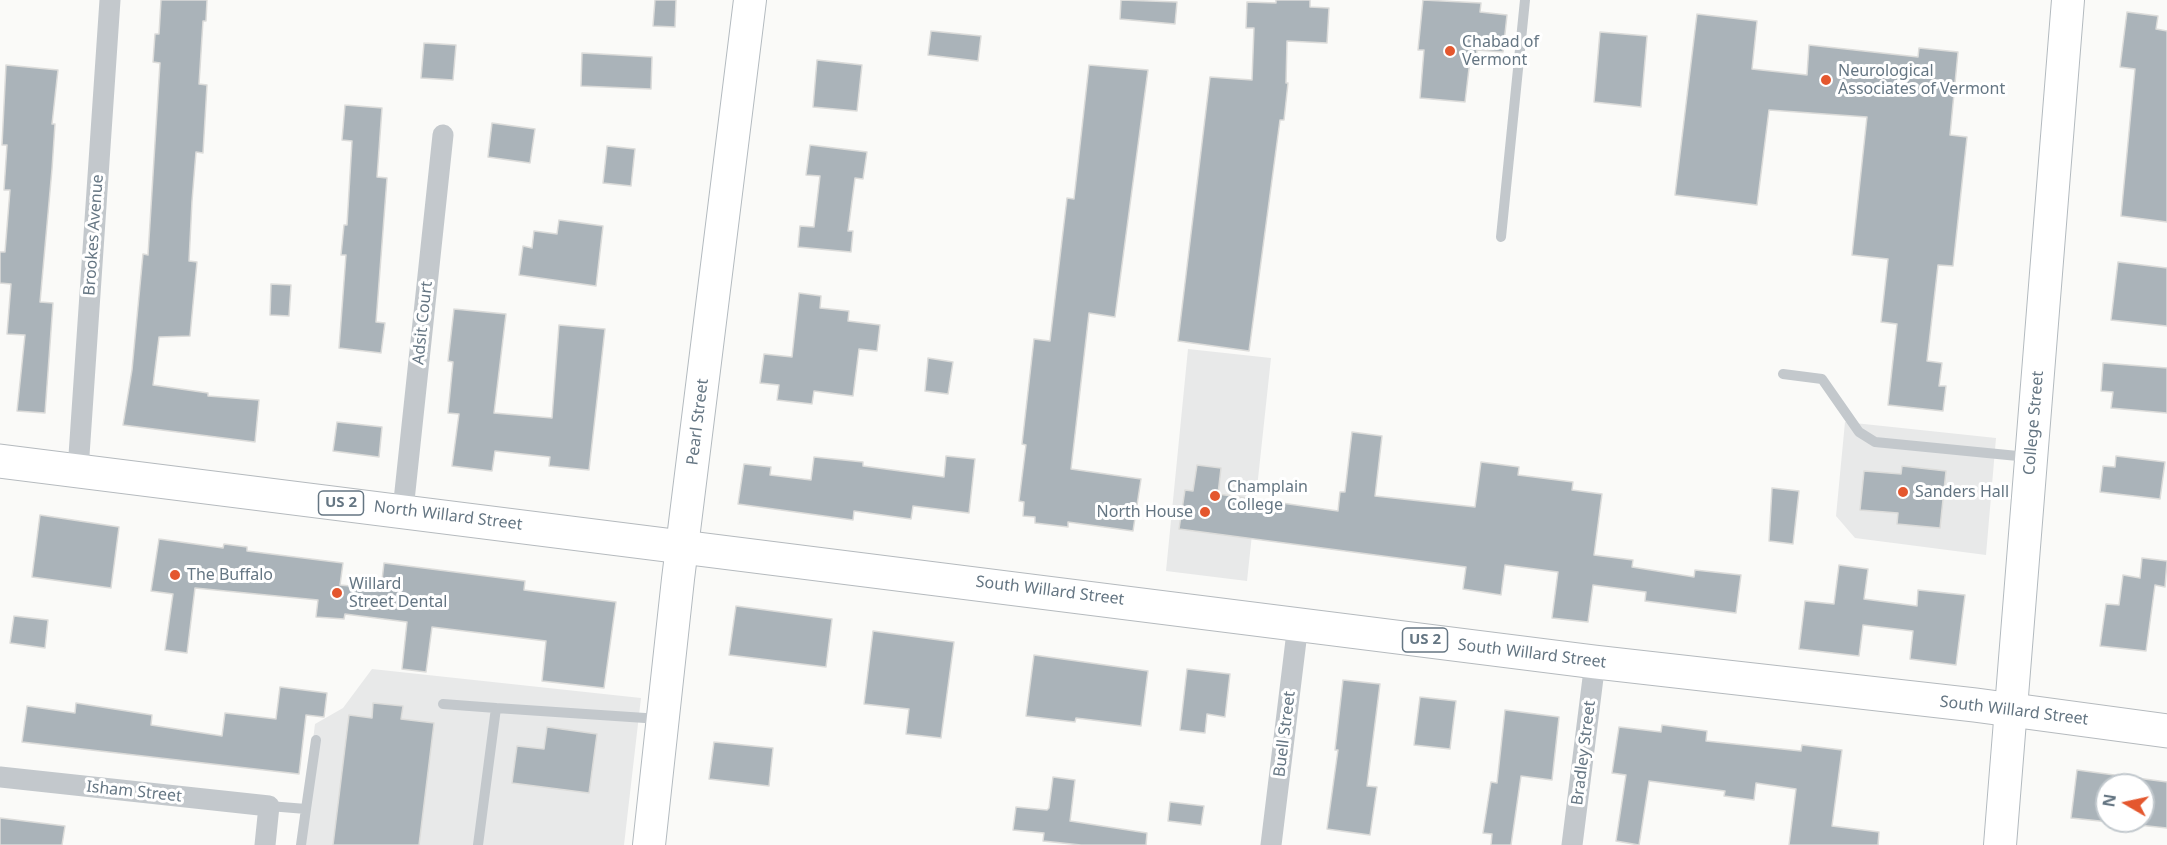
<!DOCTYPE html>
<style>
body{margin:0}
#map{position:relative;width:2167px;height:845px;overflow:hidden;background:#fafaf8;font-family:"Noto Sans",sans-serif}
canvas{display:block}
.north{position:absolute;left:2095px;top:773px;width:60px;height:60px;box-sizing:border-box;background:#fff;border:2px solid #c1c8cd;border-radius:50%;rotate:279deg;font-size:16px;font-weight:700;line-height:24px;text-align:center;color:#657683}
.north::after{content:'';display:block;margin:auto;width:21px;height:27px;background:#e4572e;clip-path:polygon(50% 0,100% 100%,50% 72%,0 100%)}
</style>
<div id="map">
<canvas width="2167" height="845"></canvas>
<div class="north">N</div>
</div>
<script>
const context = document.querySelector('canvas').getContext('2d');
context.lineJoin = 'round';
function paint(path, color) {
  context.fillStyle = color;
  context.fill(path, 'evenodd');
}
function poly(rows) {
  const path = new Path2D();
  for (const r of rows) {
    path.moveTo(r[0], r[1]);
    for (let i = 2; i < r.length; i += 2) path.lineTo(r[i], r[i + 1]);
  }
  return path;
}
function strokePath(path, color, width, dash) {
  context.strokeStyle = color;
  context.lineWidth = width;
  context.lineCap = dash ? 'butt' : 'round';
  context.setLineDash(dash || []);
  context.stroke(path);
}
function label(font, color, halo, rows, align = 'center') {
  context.font = font + ' "Noto Sans",sans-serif';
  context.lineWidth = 6;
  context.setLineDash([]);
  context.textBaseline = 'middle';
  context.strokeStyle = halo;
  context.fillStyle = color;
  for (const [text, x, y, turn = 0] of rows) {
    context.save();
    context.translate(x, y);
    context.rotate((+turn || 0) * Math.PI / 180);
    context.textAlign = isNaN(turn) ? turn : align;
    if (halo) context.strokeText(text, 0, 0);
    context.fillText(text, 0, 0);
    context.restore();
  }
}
const built = poly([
 [1188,349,1271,358,1247,581,1166,571],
 [1845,422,1996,438,1986,555,1855,538,1836,516],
 [372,669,641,698,624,845,300,845,315,724,343,708]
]);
const building = poly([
 [161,0,207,0,206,21,203,21,199,84,207,85,203,153,196,152,192,201,189,261,197,262,190,336,159,337,153,385,208,393,208,396,259,400,255,442,123,425,132,370,143,254,148,255,160,63,153,62,155,34,159,34,161,0],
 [655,0,676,0,675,27,653,26,655,0],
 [1121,0,1177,2,1175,24,1120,19,1121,0],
 [1276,0,1310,0,1310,7,1329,8,1327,43,1287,41,1286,83,1288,83,1284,120,1280,120,1249,351,1178,341,1210,77,1252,80,1254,28,1246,28,1247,2,1276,3,1276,0],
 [1423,0,1481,3,1480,12,1507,15,1503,52,1477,50,1476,61,1470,60,1465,102,1420,98,1424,50,1418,50,1423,0],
 [2127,12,2158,16,2156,29,2167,31,2167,222,2121,216,2135,69,2120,67,2127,12],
 [1697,14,1757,21,1752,69,1807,75,1809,45,1918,57,1919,48,1958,52,1950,135,1967,137,1953,266,1938,265,1927,361,1942,363,1939,386,1946,386,1943,411,1888,405,1897,324,1881,322,1888,259,1852,255,1867,117,1769,110,1757,205,1675,195,1697,14],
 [931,31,981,36,978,61,928,55,931,31],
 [1600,32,1647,36,1641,107,1594,102,1600,32],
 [424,43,456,45,453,80,421,78,424,43],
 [582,53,652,57,651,89,581,86,582,53],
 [817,60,862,65,857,111,813,107,817,60],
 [6,65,58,70,52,124,55,124,52,169,40,302,53,303,45,413,17,411,25,335,7,334,11,284,0,283,0,252,5,252,10,190,4,190,7,145,2,145,6,65],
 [1089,65,1148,70,1115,317,1089,313,1071,469,1141,479,1133,531,1068,522,1068,527,1035,523,1035,517,1023,516,1024,502,1019,501,1026,445,1022,444,1034,339,1050,341,1067,198,1074,199,1089,65],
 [345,105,382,108,377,177,387,178,376,322,385,323,381,353,339,348,346,255,341,255,344,225,347,225,352,141,342,140,345,105],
 [492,123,535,129,530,163,488,157,492,123],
 [810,145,867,152,863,179,855,178,848,231,853,231,851,252,798,247,800,226,814,227,820,176,806,175,810,145],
 [607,146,635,149,631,186,603,183,607,146],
 [559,220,603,226,596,286,519,275,523,246,532,248,534,231,557,234,559,220],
 [2118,262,2167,268,2167,326,2111,320,2118,262],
 [271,284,291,285,289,316,270,315,271,284],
 [799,293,821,296,820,308,849,311,848,321,880,325,877,351,859,349,853,396,814,391,812,404,777,400,779,385,760,383,764,354,792,357,799,293],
 [454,309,506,314,494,413,552,418,559,325,605,329,589,470,549,466,550,457,495,451,492,471,452,466,459,414,448,413,453,362,448,361,454,309],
 [928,358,953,362,948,394,925,391,928,358],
 [2103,363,2167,368,2167,413,2111,408,2113,392,2101,391,2103,363],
 [337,422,382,427,379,457,333,451,337,422],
 [1352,432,1382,436,1375,496,1475,507,1481,462,1519,467,1518,475,1573,482,1572,490,1602,494,1594,555,1633,560,1632,567,1694,577,1695,570,1741,575,1736,613,1645,601,1646,592,1593,585,1588,622,1552,618,1558,572,1505,565,1501,595,1463,589,1466,567,1179,529,1185,490,1193,491,1197,465,1221,468,1218,494,1338,511,1340,492,1345,492,1352,432],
 [946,456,975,459,969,513,913,506,911,519,854,511,853,520,738,504,744,464,771,467,770,475,811,480,814,457,863,462,863,466,944,477,946,456],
 [2116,456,2165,462,2160,499,2100,492,2103,466,2115,467,2116,456],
 [1902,466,1946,471,1940,528,1897,524,1898,513,1860,510,1864,471,1901,474,1902,466],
 [1772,488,1799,491,1793,544,1769,541,1772,488],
 [40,515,119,527,111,588,32,577,40,515],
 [159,539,223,548,224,544,247,547,247,551,343,563,340,585,381,589,384,563,525,581,524,590,616,602,604,688,542,681,546,641,432,627,426,672,402,669,407,622,345,614,344,619,316,617,318,600,195,588,187,653,165,650,173,594,151,591,159,539],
 [2142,558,2167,561,2165,587,2155,585,2146,651,2100,646,2106,604,2119,605,2123,575,2140,578,2142,558],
 [1839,565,1868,569,1864,599,1917,606,1918,590,1965,595,1956,665,1910,659,1913,631,1863,625,1859,656,1799,649,1805,601,1834,604,1839,565],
 [736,606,832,619,826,667,729,655,736,606],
 [14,616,48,620,45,648,10,643,14,616],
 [873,631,954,642,941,738,906,734,909,709,864,704,873,631],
 [1034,655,1148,671,1141,726,1076,718,1075,722,1026,716,1034,655],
 [1187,669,1230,674,1225,717,1207,714,1205,733,1180,730,1187,669],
 [1343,680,1380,684,1367,786,1377,787,1370,835,1327,829,1338,750,1335,750,1343,680],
 [280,687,327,693,324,717,306,715,299,774,22,742,27,706,75,713,76,703,152,715,151,725,222,736,225,713,276,719,280,687],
 [1420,697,1456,701,1450,749,1414,745,1420,697],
 [373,703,403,706,401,719,434,723,419,845,333,845,349,715,372,718,373,703],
 [1505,710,1559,717,1552,780,1521,776,1511,845,1491,845,1492,834,1483,833,1491,782,1497,783,1505,710],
 [1662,725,1707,731,1706,741,1801,751,1802,745,1842,750,1832,826,1879,832,1878,845,1789,845,1796,789,1756,783,1754,800,1724,796,1725,791,1649,781,1639,845,1616,841,1626,775,1612,773,1619,727,1661,732,1662,725],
 [547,727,597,734,589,793,512,783,517,746,544,749,547,727],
 [714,742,773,748,769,786,709,779,714,742],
 [2077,770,2167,782,2167,828,2071,818,2077,770],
 [2107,785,2143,785,2143,821,2107,821,2107,785],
 [1053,777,1075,780,1070,821,1147,833,1146,845,1081,845,1043,841,1044,833,1013,830,1016,807,1047,810,1049,808,1053,777],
 [1170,802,1204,806,1201,825,1168,821,1170,802],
 [0,818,65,826,62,845,0,845,0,818]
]);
const lane = poly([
 [1501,237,1525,0],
 [1783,374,1822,379,1859,432,1875,442,2028,457],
 [443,704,496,708],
 [269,806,306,809,301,845],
 [306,809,316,740],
 [478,845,496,708,660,719]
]);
const street = poly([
 [78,470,110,0],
 [403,510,443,135],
 [0,777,269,806,265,845],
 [1271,845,1298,624],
 [1572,845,1595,662]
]);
const secondary = poly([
 [649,845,678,579,750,0],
 [2000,845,2068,0]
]);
const primary = poly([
 [0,461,1595,662,1975,705,2167,731]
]);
const markers = [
 [1450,51,6,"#e4572e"],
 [1826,80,6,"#e4572e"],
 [1903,492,6,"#e4572e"],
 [1215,496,6,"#e4572e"],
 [1205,512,6,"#e4572e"],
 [175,575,6,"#e4572e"],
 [337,593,6,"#e4572e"]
];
const shields = [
 [341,503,45],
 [1425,640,45]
];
const shieldNames = [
 ["US 2",341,503],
 ["US 2",1425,640]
];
const poiNames = [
 ["Chabad of",1462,42],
 ["Vermont",1462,60],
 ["Neurological",1838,71],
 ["Associates of Vermont",1838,89],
 ["Champlain",1227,487],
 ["College",1227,505],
 ["Sanders Hall",1915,492],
 ["North House",1193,512,"right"],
 ["The Buffalo",187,575],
 ["Willard",349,584],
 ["Street Dental",349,602]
];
const streetNames = [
 ["Brookes Avenue",94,235,-86],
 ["Adsit Court",423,323,-84],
 ["Pearl Street",698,422,-83],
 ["College Street",2034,423,-85],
 ["North Willard Street",448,516,7],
 ["South Willard Street",1050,591,7],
 ["South Willard Street",1532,654,7],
 ["South Willard Street",2014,711,7],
 ["Buell Street",1285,734,-83],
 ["Bradley Street",1584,753,-83],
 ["Isham Street",134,792,6]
];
paint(built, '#e8e9e9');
paint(building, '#aab3b9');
strokePath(building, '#dcdcda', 1.5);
strokePath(secondary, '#b3babf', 34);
strokePath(primary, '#b5babe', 35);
strokePath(lane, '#c3c8cc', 10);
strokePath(street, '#c3c8cc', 21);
strokePath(secondary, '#fff', 32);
strokePath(primary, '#fff', 33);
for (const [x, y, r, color] of markers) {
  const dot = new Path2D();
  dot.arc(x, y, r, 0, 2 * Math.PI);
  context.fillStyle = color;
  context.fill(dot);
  strokePath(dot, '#fff', 2);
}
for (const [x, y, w] of shields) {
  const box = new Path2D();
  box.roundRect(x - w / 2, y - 12, w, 24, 4.5);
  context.fillStyle = '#fff';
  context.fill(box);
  strokePath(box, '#657683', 1.5);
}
label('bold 15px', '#657683', null, shieldNames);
label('16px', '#657683', '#fff', poiNames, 'left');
label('16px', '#657683', '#fff', streetNames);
</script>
